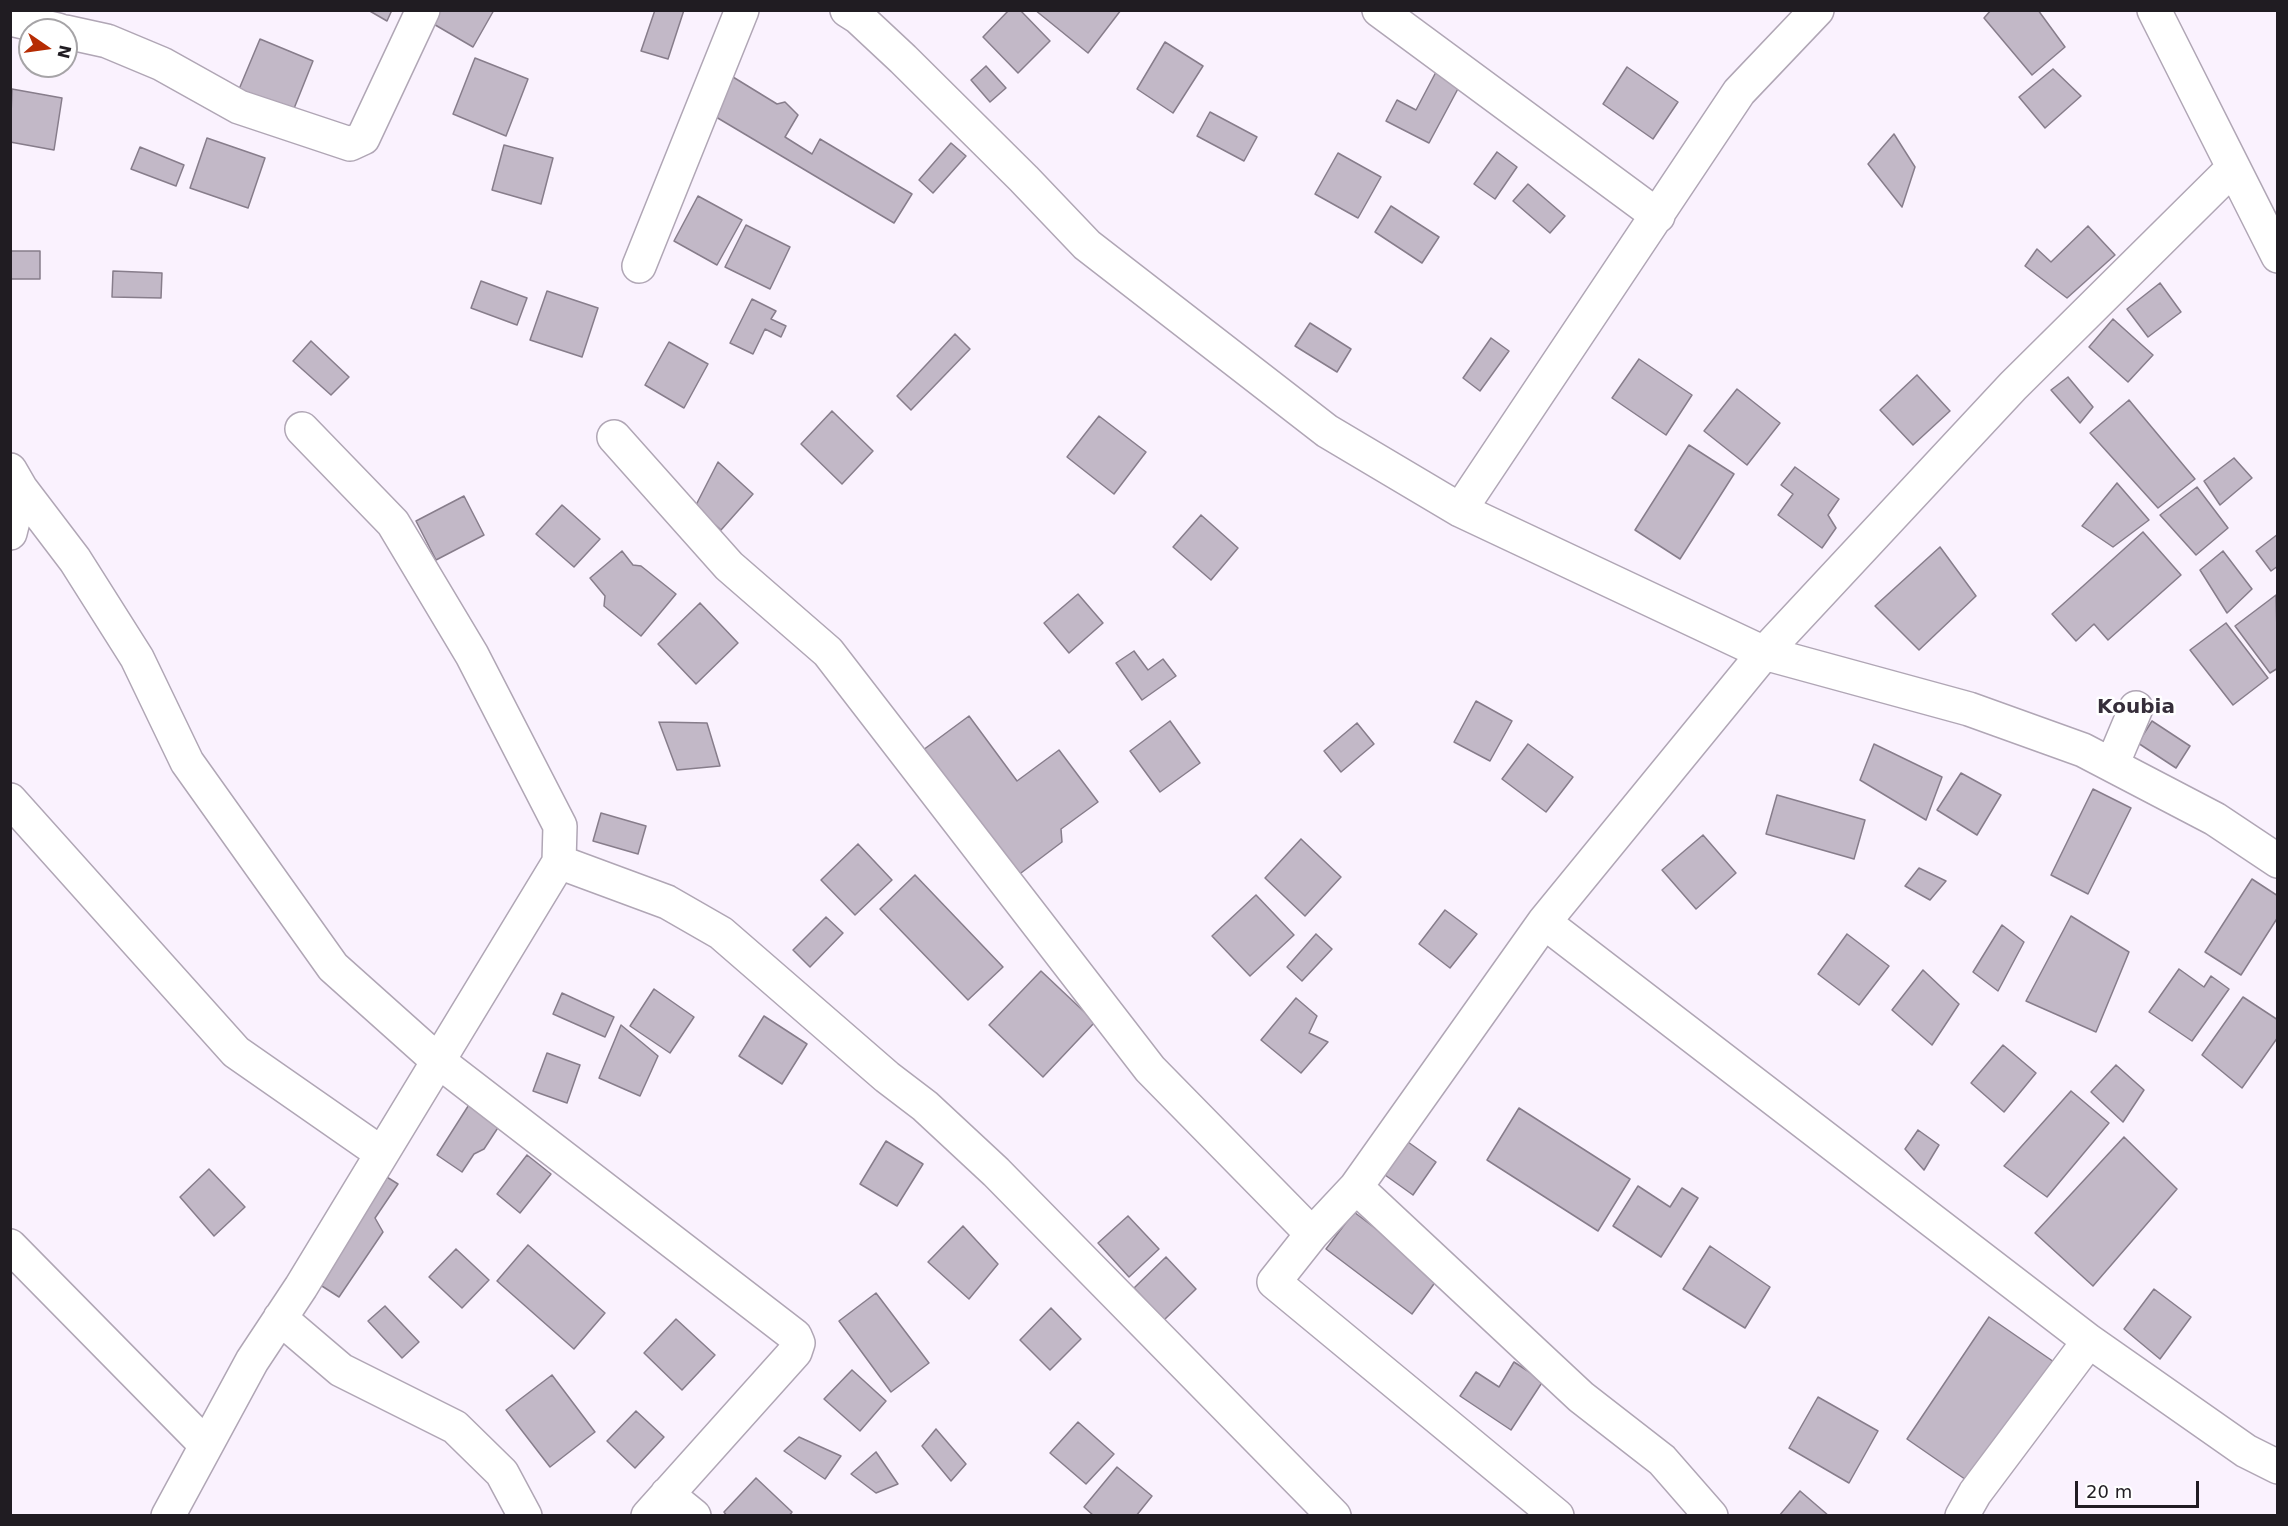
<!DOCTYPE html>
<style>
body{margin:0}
#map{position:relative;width:2288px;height:1526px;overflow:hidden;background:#faf2fe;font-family:"DejaVu Sans",sans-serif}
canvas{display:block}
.frame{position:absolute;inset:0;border:12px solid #201c22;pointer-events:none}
.north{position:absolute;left:18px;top:18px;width:60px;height:60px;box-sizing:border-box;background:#fff;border:2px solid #a6a4a7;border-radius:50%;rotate:103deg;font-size:16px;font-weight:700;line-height:24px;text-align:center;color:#201c22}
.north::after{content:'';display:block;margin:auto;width:21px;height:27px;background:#b62c03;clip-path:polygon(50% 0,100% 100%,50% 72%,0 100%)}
.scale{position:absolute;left:2075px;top:1481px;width:124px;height:27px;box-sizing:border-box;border:3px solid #201c22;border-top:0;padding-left:8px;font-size:18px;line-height:21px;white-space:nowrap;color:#201c22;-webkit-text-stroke:4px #fff;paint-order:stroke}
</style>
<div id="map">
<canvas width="2288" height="1526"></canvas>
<div class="frame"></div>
<div class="north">N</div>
<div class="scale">20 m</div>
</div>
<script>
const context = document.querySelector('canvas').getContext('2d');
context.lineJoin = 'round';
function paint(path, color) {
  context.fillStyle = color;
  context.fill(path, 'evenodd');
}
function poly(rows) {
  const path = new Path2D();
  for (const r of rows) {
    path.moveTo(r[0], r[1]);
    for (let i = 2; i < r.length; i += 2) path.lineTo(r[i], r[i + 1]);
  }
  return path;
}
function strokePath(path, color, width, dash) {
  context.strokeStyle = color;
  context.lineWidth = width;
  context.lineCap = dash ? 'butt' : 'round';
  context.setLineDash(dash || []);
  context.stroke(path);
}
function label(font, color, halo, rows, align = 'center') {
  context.font = font + ' "DejaVu Sans",sans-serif';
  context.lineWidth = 5;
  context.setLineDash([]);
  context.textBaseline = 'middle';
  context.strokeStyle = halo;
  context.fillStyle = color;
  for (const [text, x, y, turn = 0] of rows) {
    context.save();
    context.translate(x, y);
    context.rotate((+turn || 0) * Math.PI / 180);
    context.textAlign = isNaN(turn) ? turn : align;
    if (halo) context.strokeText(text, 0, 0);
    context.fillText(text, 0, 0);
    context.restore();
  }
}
const building = poly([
 [368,10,392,10,387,21,368,10],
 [430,10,494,10,473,47,425,19,430,10],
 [655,10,684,10,668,59,641,51,655,10],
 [1009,10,1020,10,1050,41,1018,73,983,37,1009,10],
 [1035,10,1121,10,1088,53,1035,10],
 [1991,10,2038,10,2065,47,2032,75,1984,18,1991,10],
 [260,39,313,61,291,116,237,94,260,39],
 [1165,42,1203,66,1173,113,1137,89,1165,42],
 [475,58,528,79,506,136,453,114,475,58],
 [986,66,1006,88,990,102,971,80,986,66],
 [1627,67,1678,102,1653,139,1603,104,1627,67],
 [2053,69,2081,96,2045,128,2019,97,2053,69],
 [1436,72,1460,85,1429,143,1386,121,1397,100,1416,110,1436,72],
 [733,77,777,104,785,102,798,115,785,137,812,154,820,139,912,194,894,223,711,114,733,77],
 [12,89,62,98,54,150,10,142,12,89],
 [1210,112,1257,137,1244,161,1197,136,1210,112],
 [1894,134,1915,167,1902,207,1868,164,1894,134],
 [207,138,265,158,248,208,190,188,207,138],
 [951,143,966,156,933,193,919,180,951,143],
 [504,145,553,158,541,204,492,190,504,145],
 [140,147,184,165,176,186,131,169,140,147],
 [1497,152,1517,167,1495,199,1474,184,1497,152],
 [1338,153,1381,177,1358,218,1315,194,1338,153],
 [1528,184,1565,216,1550,233,1513,201,1528,184],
 [698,196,742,220,717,265,674,241,698,196],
 [1391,206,1439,237,1422,263,1375,232,1391,206],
 [746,225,790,247,770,289,725,267,746,225],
 [2088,226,2115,255,2067,298,2025,266,2037,249,2051,262,2088,226],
 [10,251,40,251,40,279,10,279,10,251],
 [113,271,162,273,161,298,112,297,113,271],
 [481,281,527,298,517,325,471,308,481,281],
 [2160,283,2181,312,2148,337,2127,309,2160,283],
 [547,291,598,308,582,357,530,340,547,291],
 [752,299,776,311,771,319,786,326,781,337,765,329,753,354,730,343,752,299],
 [2113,319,2153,355,2128,382,2089,347,2113,319],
 [1310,323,1351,349,1337,372,1295,346,1310,323],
 [955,334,970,349,911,410,897,396,955,334],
 [1491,338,1509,351,1480,391,1463,378,1491,338],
 [311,341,349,377,331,395,293,361,311,341],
 [669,342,708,364,684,408,645,385,669,342],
 [1639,359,1692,395,1666,435,1612,398,1639,359],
 [1917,375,1950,411,1913,445,1880,410,1917,375],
 [2068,377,2093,407,2080,423,2051,390,2068,377],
 [1737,389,1780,423,1747,465,1704,431,1737,389],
 [2129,400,2195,479,2158,508,2090,433,2129,400],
 [832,411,873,451,842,484,801,444,832,411],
 [1099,416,1146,452,1114,494,1067,457,1099,416],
 [1689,445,1734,474,1680,559,1635,530,1689,445],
 [2234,458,2252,478,2220,505,2204,481,2234,458],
 [718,462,753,494,721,530,695,507,718,462],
 [1795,467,1839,499,1828,515,1836,528,1822,548,1778,515,1793,494,1781,485,1795,467],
 [2117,483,2149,520,2113,547,2082,526,2117,483],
 [2197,487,2228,528,2196,555,2160,515,2197,487],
 [464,496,484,535,436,560,416,521,464,496],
 [562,505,600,539,574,567,536,534,562,505],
 [1201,515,1238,548,1211,580,1173,547,1201,515],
 [2143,532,2181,575,2108,640,2094,624,2076,641,2052,614,2143,532],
 [2278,534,2278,566,2271,571,2256,551,2278,534],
 [1940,547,1976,596,1919,650,1875,606,1940,547],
 [622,551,633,565,641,566,676,594,641,636,604,606,605,596,590,578,622,551],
 [2223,551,2252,589,2227,613,2200,570,2223,551],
 [1078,594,1103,623,1069,653,1044,623,1078,594],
 [2276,595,2278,668,2270,673,2235,626,2276,595],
 [700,603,738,643,696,684,658,644,700,603],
 [2226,623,2268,678,2233,705,2190,650,2226,623],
 [1134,651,1148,670,1163,659,1176,676,1142,700,1116,663,1134,651],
 [1476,701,1512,721,1490,761,1454,742,1476,701],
 [969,716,1017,781,1059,750,1098,802,1061,829,1062,842,1013,879,919,753,969,716],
 [1170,721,1200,763,1160,792,1130,751,1170,721],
 [2152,721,2190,746,2176,768,2138,743,2152,721],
 [659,722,707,723,720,766,677,770,659,722],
 [1357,723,1374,744,1341,772,1324,751,1357,723],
 [1528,744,1573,777,1546,812,1502,779,1528,744],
 [1874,744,1942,777,1926,820,1860,780,1874,744],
 [1961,773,2001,795,1977,835,1937,810,1961,773],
 [2093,789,2131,808,2088,894,2051,875,2093,789],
 [1777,795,1865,820,1854,859,1766,834,1777,795],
 [601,813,646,826,638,854,593,841,601,813],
 [1703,835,1736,873,1696,909,1662,870,1703,835],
 [1301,839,1341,877,1305,916,1265,878,1301,839],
 [858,844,892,880,855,915,821,880,858,844],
 [1919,868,1946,881,1930,900,1905,886,1919,868],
 [915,875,1003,967,968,1000,880,909,915,875],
 [2252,879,2278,896,2278,917,2241,975,2205,952,2252,879],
 [1256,895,1294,935,1250,976,1212,936,1256,895],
 [1445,910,1477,934,1450,968,1419,944,1445,910],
 [2071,916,2129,952,2096,1032,2026,1001,2071,916],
 [826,917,843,933,810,967,793,950,826,917],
 [2002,925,2024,942,1998,991,1973,972,2002,925],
 [1316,934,1332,949,1302,981,1287,967,1316,934],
 [1847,934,1889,966,1859,1005,1818,974,1847,934],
 [2179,969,2204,987,2211,976,2229,989,2192,1041,2149,1012,2179,969],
 [1923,970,1959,1004,1932,1045,1892,1010,1923,970],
 [1041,971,1095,1022,1043,1077,989,1025,1041,971],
 [654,989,694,1017,670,1053,630,1026,654,989],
 [562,993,614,1017,605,1037,553,1014,562,993],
 [2243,997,2278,1020,2278,1037,2242,1088,2202,1055,2243,997],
 [1296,998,1317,1016,1309,1033,1328,1042,1301,1073,1261,1040,1296,998],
 [764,1016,807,1044,782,1084,739,1056,764,1016],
 [621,1025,658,1056,640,1096,599,1078,621,1025],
 [2003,1045,2036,1073,2004,1112,1971,1083,2003,1045],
 [547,1053,580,1065,567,1103,533,1091,547,1053],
 [2116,1065,2144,1090,2123,1122,2091,1092,2116,1065],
 [2071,1091,2109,1123,2047,1197,2004,1166,2071,1091],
 [472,1100,503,1120,484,1149,474,1154,462,1172,437,1155,472,1100],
 [1519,1108,1630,1179,1598,1231,1487,1160,1519,1108],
 [1918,1130,1939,1145,1924,1170,1905,1149,1918,1130],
 [1401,1137,1436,1162,1413,1195,1378,1170,1401,1137],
 [2124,1137,2177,1189,2093,1286,2035,1233,2124,1137],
 [886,1141,923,1164,897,1206,860,1184,886,1141],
 [527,1155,551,1174,520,1213,497,1194,527,1155],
 [209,1169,245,1207,214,1236,180,1197,209,1169],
 [382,1174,398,1184,375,1218,383,1232,339,1297,311,1279,382,1174],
 [1638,1186,1670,1207,1682,1188,1698,1198,1661,1257,1613,1226,1638,1186],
 [1354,1212,1439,1277,1412,1314,1326,1249,1354,1212],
 [1128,1216,1159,1249,1129,1277,1098,1243,1128,1216],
 [963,1226,998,1264,969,1299,928,1262,963,1226],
 [528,1245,605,1313,574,1349,497,1281,528,1245],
 [1710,1246,1770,1287,1745,1328,1683,1289,1710,1246],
 [456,1249,489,1280,462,1308,429,1277,456,1249],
 [1166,1257,1196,1289,1164,1320,1134,1288,1166,1257],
 [2154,1289,2191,1317,2160,1359,2124,1329,2154,1289],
 [876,1293,929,1363,891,1392,839,1321,876,1293],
 [385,1306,419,1342,402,1358,368,1321,385,1306],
 [1051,1308,1081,1339,1050,1370,1020,1340,1051,1308],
 [1989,1317,2054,1362,1972,1484,1907,1439,1989,1317],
 [676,1319,715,1355,682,1390,644,1353,676,1319],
 [1514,1362,1543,1381,1511,1430,1460,1396,1476,1372,1499,1387,1514,1362],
 [852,1370,886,1401,860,1431,824,1399,852,1370],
 [552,1375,595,1432,550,1467,506,1410,552,1375],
 [1818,1397,1878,1431,1849,1483,1789,1448,1818,1397],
 [636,1411,664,1437,635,1468,607,1441,636,1411],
 [1078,1422,1114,1454,1086,1484,1050,1453,1078,1422],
 [936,1429,966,1464,951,1481,922,1446,936,1429],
 [799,1437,841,1456,825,1479,784,1451,799,1437],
 [876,1452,898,1484,876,1493,851,1474,876,1452],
 [1117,1467,1152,1496,1136,1516,1094,1516,1084,1507,1117,1467],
 [756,1478,792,1512,789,1516,727,1516,724,1512,756,1478],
 [1800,1491,1829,1516,1779,1516,1800,1491]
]);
const minor = poly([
 [847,10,858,17,903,59,1024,179,1087,245,1327,431,1460,510,1764,653,1969,709,2083,750,2215,819,2278,861],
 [1379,10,1658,216],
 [2154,10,2278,256],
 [10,19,58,30],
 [66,32,107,41,162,64,239,107,350,144,363,138,423,10],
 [639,266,742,10],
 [614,437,729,566,828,652,1150,1069,1312,1234],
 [10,470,21,489,75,560,137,658,187,762,333,967,437,1060,795,1336,798,1343,795,1352,648,1516],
 [1460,510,1739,92,1817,10],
 [10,533,21,489],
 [2112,765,2136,708],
 [10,800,236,1052,381,1153],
 [559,862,667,902,721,933,887,1077,925,1106,996,1172,1334,1516],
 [1544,922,2089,1341,2246,1451,2278,1467],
 [1356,1187,1581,1397,1662,1460,1711,1516],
 [10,1246,206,1445],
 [280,1318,341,1370,455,1427,502,1473,525,1516],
 [667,1494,694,1516],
 [168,1516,252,1361,301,1287,559,862,560,826,472,655,393,523,302,429],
 [1557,1516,1274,1282,1312,1234,1356,1187,1544,922,1764,653,2013,386,2232,169],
 [1962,1516,1975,1493,2089,1341]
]);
const quarterNames = [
 ["Koubia",2136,708]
];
paint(building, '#c2b8c7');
strokePath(building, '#877d8b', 1.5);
strokePath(minor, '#b0a6b5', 36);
strokePath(minor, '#fff', 33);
label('bold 20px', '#362e3a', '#fff', quarterNames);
</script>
